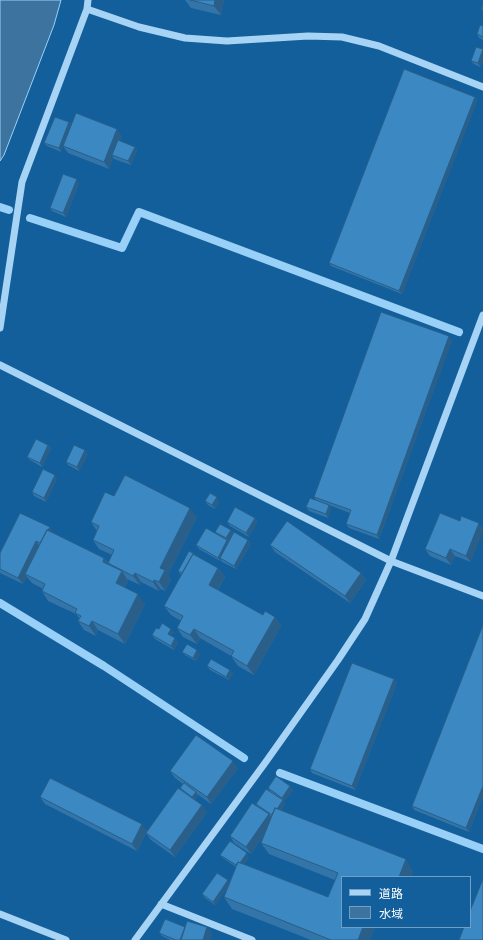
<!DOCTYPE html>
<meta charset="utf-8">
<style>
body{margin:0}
#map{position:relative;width:483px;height:940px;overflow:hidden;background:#125f9c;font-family:Karla,"Noto Sans JP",sans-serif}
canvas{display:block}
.legend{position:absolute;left:341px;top:876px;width:130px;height:52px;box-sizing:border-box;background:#125f9c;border:1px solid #719fc4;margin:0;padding:5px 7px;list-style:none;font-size:12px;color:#fff}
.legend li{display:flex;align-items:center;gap:8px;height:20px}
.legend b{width:20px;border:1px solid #719fc4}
</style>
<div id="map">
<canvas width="483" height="940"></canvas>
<ul class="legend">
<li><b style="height:5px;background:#a7d3f4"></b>道路</li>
<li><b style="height:11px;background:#3d749f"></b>水域</li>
</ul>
</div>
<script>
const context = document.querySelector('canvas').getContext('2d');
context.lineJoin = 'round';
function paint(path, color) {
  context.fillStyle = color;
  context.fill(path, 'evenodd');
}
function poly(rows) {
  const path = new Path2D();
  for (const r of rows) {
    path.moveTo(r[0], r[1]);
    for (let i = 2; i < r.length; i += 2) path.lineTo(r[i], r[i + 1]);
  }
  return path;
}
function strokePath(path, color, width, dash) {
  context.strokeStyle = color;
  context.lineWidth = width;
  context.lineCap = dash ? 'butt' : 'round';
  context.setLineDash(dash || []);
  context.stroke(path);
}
const water = poly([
 [0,0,61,0,54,25,4,155,0,161,0,0]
]);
const stream = poly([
 [0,207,9,210],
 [30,218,122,248,139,212,459,332],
 [0,603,104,666,244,758],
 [280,773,483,849]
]);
const minor = poly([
 [87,9,139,27,185,38,227,41,308,36,342,37,379,46,483,87],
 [0,328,22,182,87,9,88,0],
 [0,365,391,561,483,596],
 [161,904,252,940],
 [0,914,66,940],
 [135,940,265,763,338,660,365,619,391,561,483,315]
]);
const wall = poly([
 [185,0,224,0,221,15,191,8],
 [483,26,483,40,479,38,477,34],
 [483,49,483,60,480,67,474,64,471,61],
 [475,97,477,101,402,294,331,266,329,263],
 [69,122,71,126,61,152,47,146,44,143],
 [122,136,120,141,135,147,137,150,131,165,114,159,113,157,109,169,68,153,63,146],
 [79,183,66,217,52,211,50,208],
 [452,340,379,539,349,528,346,524,350,513,329,505,331,508,328,518,309,511,306,507,316,500,314,497],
 [48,445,51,448,42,467,30,460,27,457],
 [88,454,79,471,68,465,66,462],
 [57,479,46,502,34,496,32,492],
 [114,496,197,517,168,575,171,579,165,591,161,589,159,591,141,582,140,585,127,579,128,581,125,587,145,604,125,644,98,630,96,636,84,630,78,621,79,618,76,614,48,601,42,591,43,589,32,583,27,577,23,584,0,573,0,553,54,533,104,558,110,565,108,563,112,555,99,549,93,540,97,531,91,522],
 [205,501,219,501,215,509,208,505],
 [440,513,471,562,455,556,451,565,430,556,425,549],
 [255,518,257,522,249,537,230,526,227,522],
 [231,530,233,533,229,542,248,540,251,544,236,569,222,562,221,560,220,561,199,549,196,545,217,534,215,532],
 [270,545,361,573,366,580,350,603,275,552],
 [218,568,225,577,218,590,263,615,275,617,281,626,254,675,238,666,231,656,200,638,197,644,183,637,177,628,181,621,171,615,164,606,181,575,178,571],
 [483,625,483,796,469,832,414,810,412,806],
 [159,629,174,632,171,636,178,642,174,650,155,639,152,635],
 [182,652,200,654,196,661,185,655],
 [207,666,233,673,229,680,210,670],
 [394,679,397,683,355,790,312,773,310,769],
 [238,768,211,804,197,794,198,796,195,800,207,812,175,857,151,840,146,833,137,851,45,804,40,797,147,831,181,790,183,784,175,778,170,771],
 [290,786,293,790,284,801,270,792,268,788],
 [256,804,285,804,281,810,413,871,411,877,342,877,375,927,370,940,311,940,232,909,224,897,227,888,215,905,205,898,202,894,229,883,236,867,223,858,220,855,249,857,244,864,328,897,335,880,269,854,261,843,264,835,251,854,234,843,230,836,258,807],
 [185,927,207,927,212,934,210,940,170,940,162,936,159,933]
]);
const shadedWall = poly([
 [215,0,224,0,221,15,214,6],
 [483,50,483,60,480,67,478,63],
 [475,97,477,101,402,294,399,291],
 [69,122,71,126,61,152,59,148],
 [117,129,122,136,114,156,112,155,113,157,109,169,104,162],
 [135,147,137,150,131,165,128,161],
 [77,179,79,183,66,217,63,213],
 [449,336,452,340,379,539,377,535],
 [48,445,51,448,42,467,40,463],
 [85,450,88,454,79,471,77,467],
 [55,475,57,479,46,502,44,498],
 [217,497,219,501,215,509,212,505],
 [329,505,331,508,328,518,326,514],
 [190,508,197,517,168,575,171,579,165,591,159,582,160,568],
 [255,518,257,522,249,537,246,533],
 [479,523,483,529,483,532,471,562,466,556],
 [50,527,55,534,42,544],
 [231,530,233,533,229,542,226,538],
 [227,540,230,544,220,558,221,560,220,561,218,558],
 [248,540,251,544,236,569,234,566],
 [36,541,41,548,25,574,27,577,23,584,18,578],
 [450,549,455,556,451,565,446,558],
 [104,558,111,568,103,562],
 [218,568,225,577,215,594,209,585],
 [122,571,128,581,122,592,116,583],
 [135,573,141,582,140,585,133,576],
 [361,573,366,580,350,603,345,596],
 [154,580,161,589,159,591,153,582],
 [138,594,145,604,125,644,118,634],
 [275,617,281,626,254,675,247,666],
 [92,621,98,630,96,636,89,626],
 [171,629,174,632,170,638,168,634],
 [194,629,200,638,197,644,190,635],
 [175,638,178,642,174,650,171,646],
 [197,650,200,654,196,661,193,658],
 [230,670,233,673,229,680,226,677],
 [394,679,397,683,355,790,352,786],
 [233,761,238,768,211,804,207,797],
 [290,786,293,790,284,801,282,798],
 [483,786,483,796,469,832,466,828],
 [196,792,198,796,195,800,192,797],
 [283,800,285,804,275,819,273,815],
 [202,805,207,812,175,857,170,850],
 [269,814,274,821,251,854,246,847],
 [142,824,147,831,137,851,132,844],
 [247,853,249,857,240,870,238,866],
 [406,859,413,871,411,877,399,877],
 [228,880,230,884,215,905,213,902],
 [207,927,212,934,210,940,203,940],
 [363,927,375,927,370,940,358,940]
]);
const building = poly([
 [190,0,215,0,214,6,190,0],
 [483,4,483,10,481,10,483,4],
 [480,25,483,26,483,37,477,34,480,25],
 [476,47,483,49,478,63,471,61,476,47],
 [404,69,475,97,399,291,329,263,404,69],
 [76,113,117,129,104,162,63,146,76,113],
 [55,117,69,122,59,148,44,143,55,117],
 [118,140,135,147,128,161,112,155,118,140],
 [63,174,77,179,63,213,50,208,63,174],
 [381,312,449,336,377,535,346,524,351,510,314,497,381,312],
 [36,439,48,445,40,463,27,457,36,439],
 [74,445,85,450,77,467,66,462,74,445],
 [43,469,55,475,44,498,32,492,43,469],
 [125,475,190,508,160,568,165,570,159,582,154,580,153,582,135,573,133,576,108,563,114,550,93,540,99,526,91,522,105,492,114,496,125,475],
 [210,493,217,497,212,505,205,501,210,493],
 [310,498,329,505,326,514,306,507,310,498],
 [235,507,255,518,246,533,227,522,235,507],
 [20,513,50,527,48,530,47,530,40,543,36,541,18,578,0,569,0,553,20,513],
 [440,513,460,521,461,516,479,523,466,556,450,549,446,558,425,549,440,513],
 [287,521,361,573,345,596,270,545,287,521],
 [220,524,231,530,226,538,215,532,220,524],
 [206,528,227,540,218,558,196,545,206,528],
 [47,530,104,558,103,562,122,571,116,583,138,594,118,634,92,621,89,626,78,621,81,616,75,613,77,609,42,591,45,584,25,574,47,530],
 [234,532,248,540,234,566,220,558,234,532],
 [189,551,198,556,193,554,182,573,178,571,189,551],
 [193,554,218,568,209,585,263,615,265,611,275,617,247,666,231,656,234,651,194,629,190,635,177,628,183,616,164,606,193,554],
 [162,623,171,629,168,634,175,638,171,646,152,635,156,628,159,629,162,623],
 [483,625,483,786,466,828,412,806,483,625],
 [187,644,197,650,193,658,182,652,187,644],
 [211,659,230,670,226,677,207,666,211,659],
 [352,663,394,679,352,786,310,769,352,663],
 [196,735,233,761,207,797,170,771,196,735],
 [276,776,290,786,282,798,268,788,276,776],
 [50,778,142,824,132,844,40,797,50,778],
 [184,783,196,792,192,797,180,788,184,783],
 [178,788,202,805,170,850,146,833,178,788],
 [266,789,283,800,277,809,275,808,272,815,256,804,266,789],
 [252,803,269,814,246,847,230,836,252,803],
 [275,808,406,859,399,877,342,877,342,927,363,927,358,940,331,940,224,897,238,862,328,897,338,873,261,843,275,808],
 [230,841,247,853,240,863,238,862,236,865,220,855,230,841],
 [217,873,228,880,213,902,202,894,217,873],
 [483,879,483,940,459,940,464,927,470,927,470,911,483,879],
 [165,919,185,927,180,940,176,940,159,933,165,919],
 [187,921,207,927,203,940,181,940,187,921]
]);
paint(water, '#3d749f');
strokePath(water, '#98d0f7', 1);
strokePath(stream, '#98d0f7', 8);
strokePath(minor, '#a7d3f4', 7);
paint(wall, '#3375a8');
paint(shadedWall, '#295f88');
paint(building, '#3b88c3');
strokePath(building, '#295f88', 1);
</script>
